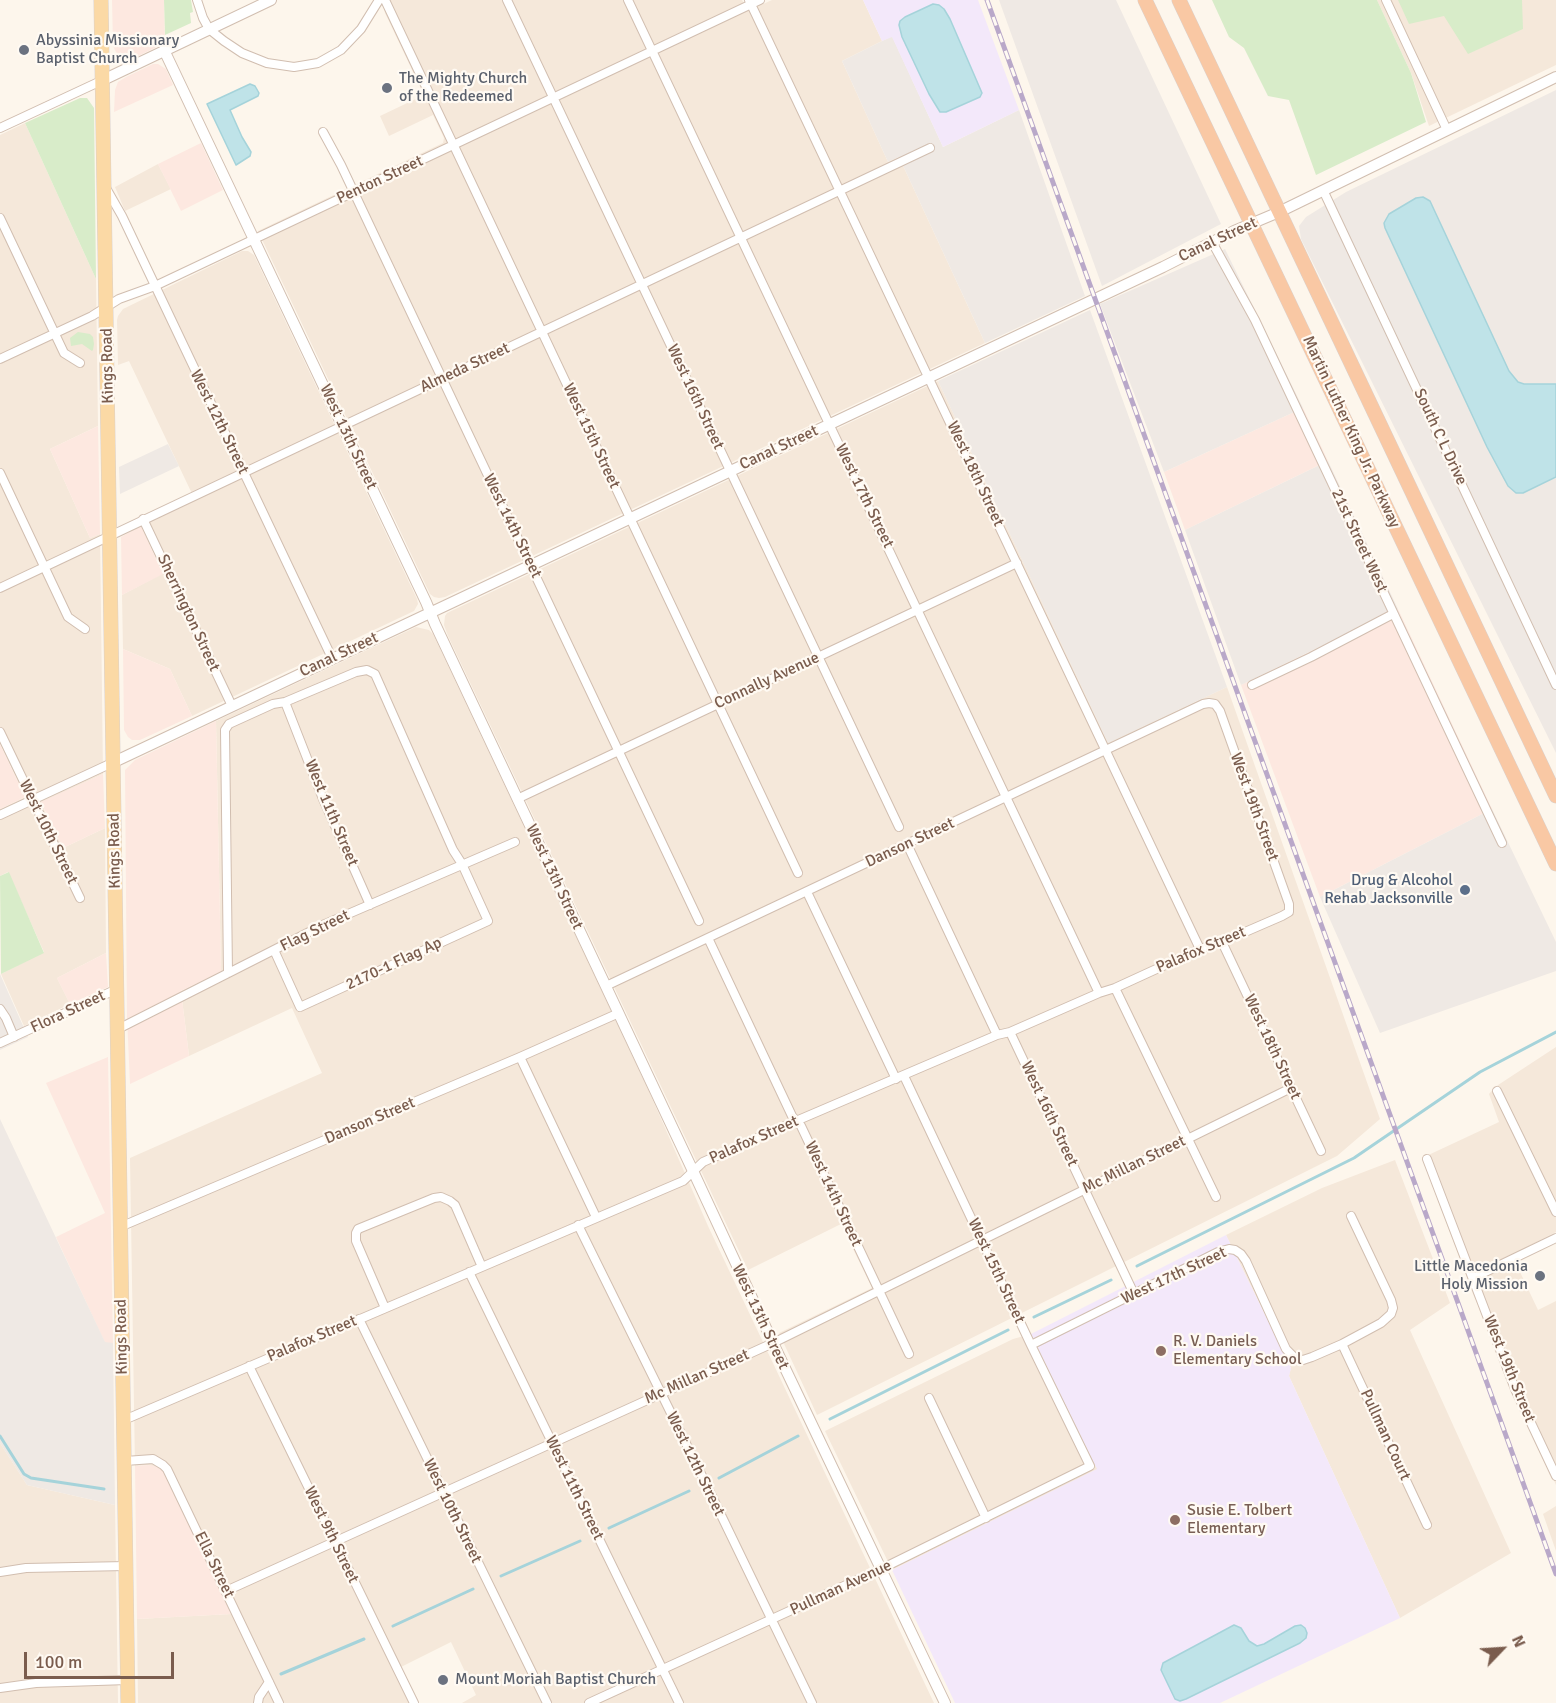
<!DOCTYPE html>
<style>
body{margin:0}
#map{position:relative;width:1556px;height:1703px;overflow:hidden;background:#fdf6ec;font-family:Signika,sans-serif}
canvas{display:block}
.north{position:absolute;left:1472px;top:1619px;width:60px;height:60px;-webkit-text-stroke:4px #fffaf3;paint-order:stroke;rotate:65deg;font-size:16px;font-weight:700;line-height:24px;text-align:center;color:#7a5c4d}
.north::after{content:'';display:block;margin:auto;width:21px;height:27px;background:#7a5c4d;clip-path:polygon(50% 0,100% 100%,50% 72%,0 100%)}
.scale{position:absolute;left:24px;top:1652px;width:150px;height:27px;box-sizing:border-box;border:3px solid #7a5c4d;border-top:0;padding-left:8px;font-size:18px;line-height:21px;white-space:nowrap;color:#7a5c4d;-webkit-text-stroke:4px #fffaf3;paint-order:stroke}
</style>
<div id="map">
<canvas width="1556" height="1703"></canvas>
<div class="north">N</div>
<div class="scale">100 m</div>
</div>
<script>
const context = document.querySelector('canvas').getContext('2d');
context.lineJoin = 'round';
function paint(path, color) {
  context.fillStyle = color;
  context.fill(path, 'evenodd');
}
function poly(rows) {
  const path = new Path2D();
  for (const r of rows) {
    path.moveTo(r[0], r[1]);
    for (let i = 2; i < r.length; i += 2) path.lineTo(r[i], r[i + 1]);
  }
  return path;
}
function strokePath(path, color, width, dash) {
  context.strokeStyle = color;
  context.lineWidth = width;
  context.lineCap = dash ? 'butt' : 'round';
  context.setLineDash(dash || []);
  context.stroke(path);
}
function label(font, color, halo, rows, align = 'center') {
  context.font = font + ' Signika,sans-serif';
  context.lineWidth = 4.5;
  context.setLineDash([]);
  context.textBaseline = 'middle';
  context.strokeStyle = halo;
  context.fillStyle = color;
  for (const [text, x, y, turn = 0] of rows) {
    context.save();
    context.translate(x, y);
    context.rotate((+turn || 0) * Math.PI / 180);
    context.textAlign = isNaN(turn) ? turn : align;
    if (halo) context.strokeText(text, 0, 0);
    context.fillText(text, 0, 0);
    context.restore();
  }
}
const residential = poly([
 [382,0,742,0,748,11,772,0,863,0,882,41,842,61,888,162,899,157,985,343,445,597,439,598,434,597,430,594,258,231,443,143,444,138,433,115,389,136,380,116,424,95,385,13],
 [1377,0,1556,0,1556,65,1429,126,1411,73],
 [25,123,96,279,98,426,50,449,90,538,100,534,103,774,41,803,63,848,105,828,106,953,57,978,70,1004,24,1026,1,974,44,952,8,872,0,876,0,809,25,797,0,744,0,135],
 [158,164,171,189,125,211,115,187],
 [242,251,248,251,254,255,417,599,418,604,414,611,192,716,170,669,123,649,122,595,163,573,141,526,195,500,129,361,118,365,117,320,118,316,123,309],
 [938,381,1108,742,1227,687,1380,1119,1337,1156,817,1415,779,1333,872,1288,841,1224,748,1270,448,636,444,625,445,616,447,613],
 [416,627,429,630,433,634,648,1089,708,1226,934,1703,462,1703,476,1695,451,1642,401,1667,418,1703,138,1703,137,1619,231,1614,150,1465,135,1466,130,1158,322,1073,292,1008,189,1056,181,991,221,972,216,721],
 [1556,1047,1556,1232,1512,1255,1538,1310,1556,1301,1556,1485,1473,1294,1422,1158,1499,1122,1489,1094,1495,1087],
 [1395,1160,1450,1303,1410,1330,1511,1553,1400,1618,1289,1376,1291,1368,1226,1235,1322,1188],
 [1031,1334,1098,1469,892,1570,825,1431,1013,1339],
 [0,1443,27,1485,115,1505,118,1703,0,1703],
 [1556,1506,1556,1551,1543,1514]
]);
const commercial = poly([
 [112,0,164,0,165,43,132,59,124,58,117,54,113,46],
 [153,64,158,64,166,69,173,85,114,112,115,90,118,82,126,77],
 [201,143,223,190,181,211,158,164],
 [1303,408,1328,461,1185,530,1164,472],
 [98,426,100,534,90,538,50,449],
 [141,526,163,574,122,595,121,537],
 [1398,609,1492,809,1320,897,1241,685],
 [123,649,170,669,192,716,140,740,132,740,128,737,124,730],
 [216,721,221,972,181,991,189,1056,130,1084,127,1017,125,770,135,760],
 [0,744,25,797,0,809],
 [103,774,105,828,63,848,41,802],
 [106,953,108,987,70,1004,57,978],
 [108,1057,113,1343,105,1343,56,1237,105,1213,46,1083],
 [150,1465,157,1467,163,1471,231,1614,137,1619,135,1466]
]);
const industrial = poly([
 [999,0,1116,0,1221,224,1102,286],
 [892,36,943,147,1019,110,1085,296,985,343,899,157,888,162,842,61],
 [1556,90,1556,753,1301,239,1299,226,1306,217,1346,192],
 [1225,249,1303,408,1164,472,1100,304],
 [1090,310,1227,687,1108,743,938,381],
 [168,444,179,466,120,494,119,467],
 [1328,461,1398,609,1241,685,1185,530],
 [1492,809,1556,942,1556,971,1380,1033,1320,897],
 [0,974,28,1037,0,1050],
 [0,1119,105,1342,113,1343,115,1505,27,1485,0,1443]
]);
const education = poly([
 [863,0,978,0,1019,110,943,147,892,37,882,41],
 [1226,1235,1291,1368,1289,1376,1400,1618,1220,1703,955,1703,892,1570,1097,1469,1031,1334]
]);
const green = poly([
 [164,0,191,0,193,12,190,13,191,23,165,35],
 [1212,0,1377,0,1411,73,1426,122,1316,175,1289,100,1268,96,1244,48,1229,37],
 [1398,0,1522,0,1523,29,1468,54,1444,16,1409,24],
 [80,98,87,98,94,108,96,279,25,123],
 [78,332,90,334,93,337,94,344,93,350,92,351,82,344,71,346,70,338],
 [9,872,44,953,1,974,0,876]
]);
const water = poly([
 [933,4,939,5,944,9,950,19,982,93,980,97,946,112,940,112,929,94,902,37,899,25,900,21,905,17,933,4],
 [250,84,255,86,259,93,258,96,230,110,242,137,251,152,250,156,236,165,207,104,250,84],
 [1423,197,1430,201,1509,371,1518,382,1524,384,1556,384,1556,477,1523,493,1516,493,1508,486,1487,447,1385,228,1384,223,1389,214,1416,198,1423,197],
 [1234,1625,1241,1628,1249,1641,1257,1646,1264,1644,1295,1626,1301,1625,1305,1628,1307,1633,1306,1638,1300,1643,1186,1699,1180,1701,1175,1699,1161,1670,1163,1663,1234,1625]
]);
const stream = poly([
 [1137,1266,1354,1158,1480,1072,1556,1032],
 [1034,1317,1111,1280],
 [830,1419,1008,1330],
 [0,1436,24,1474,31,1478,104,1489],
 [719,1478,798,1436],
 [609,1528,689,1491],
 [501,1576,580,1541],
 [393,1626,473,1589],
 [281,1674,364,1639]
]);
const minor = poly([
 [197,0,203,18,209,29,224,41,242,53,267,63,294,67,318,63,341,50,361,29,379,0],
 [385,0,798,873],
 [507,0,899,827],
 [628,0,1099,993],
 [749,0,1200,949],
 [1386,0,1447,130],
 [0,128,103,80],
 [323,132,341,165,699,921],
 [106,188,122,216,332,658],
 [1323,190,1556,685],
 [0,218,64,353,80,363],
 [1212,242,1255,320,1502,843],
 [0,359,92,316,119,299,155,286,760,0],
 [0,473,68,617,85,629],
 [143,519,232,706],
 [0,588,930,148],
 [1252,685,1311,657,1393,614],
 [0,732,80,898],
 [517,799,1017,563],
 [0,815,114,762],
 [907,844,997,1035],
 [807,892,896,1079],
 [708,938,792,1116,801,1126,909,1354],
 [1222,942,1321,1151],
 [274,950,300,1007,488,921,462,864,453,850,375,674,367,670,356,672,285,702,323,799,370,905],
 [228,973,225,730,229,724,273,704,285,702],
 [1115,988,1216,1197],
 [0,1009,6,1018,14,1037],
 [118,1029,325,924,515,842],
 [1010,1032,1134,1294],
 [0,1043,117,989],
 [520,1057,596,1217],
 [1497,1091,1556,1212],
 [1427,1159,1515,1389,1556,1476],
 [578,1225,706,1484,812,1703],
 [120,1227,520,1057,619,1013],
 [469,1272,679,1703],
 [1473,1278,1556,1238],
 [385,1308,356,1241,356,1233,358,1229,434,1198,441,1197,450,1201,455,1205,482,1267],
 [359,1319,547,1703],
 [1342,1344,1427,1525],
 [1031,1345,1218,1252,1229,1249,1235,1250,1241,1254,1246,1261,1286,1349,1296,1359,1303,1360,1312,1357,1342,1344,1381,1323,1391,1314,1393,1308,1391,1300,1351,1216],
 [249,1366,414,1703],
 [929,1398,986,1518],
 [124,1420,683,1181,703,1162,789,1124,997,1035,1010,1032,1099,993,1115,988,1200,949,1222,942,1282,916,1289,912,1289,904,1220,711,1215,704,1209,703,1203,704,606,986],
 [125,1461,153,1459,163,1465,167,1469,279,1703],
 [0,1572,26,1568,126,1566],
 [226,1591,773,1343,1291,1088],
 [0,1688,36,1683,128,1680],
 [258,1703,259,1697,269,1682],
 [589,1703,881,1569,1090,1466,1031,1345,904,1076]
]);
const tertiary = poly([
 [164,50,426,602,435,624,693,1171,773,1343,945,1703],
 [103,80,271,0],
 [114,762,1163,267,1234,231,1279,212,1556,77]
]);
const primary = poly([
 [101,0,128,1703]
]);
const trunk = poly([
 [1145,0,1556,864],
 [1179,0,1556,796]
]);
const rail = poly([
 [987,0,1556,1574]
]);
const markers = [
 [24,50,6,"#6b7280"],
 [387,88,6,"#6b7280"],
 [1465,890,6,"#5c6f8a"],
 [1540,1276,6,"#6b7280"],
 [1161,1351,6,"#8d6e63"],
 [1175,1520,6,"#8d6e63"],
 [443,1680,6,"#6b7280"]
];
const worshipNames = [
 ["Abyssinia Missionary",36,41],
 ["Baptist Church",36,59],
 ["The Mighty Church",399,79],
 ["of the Redeemed",399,97],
 ["Little Macedonia",1528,1267,"right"],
 ["Holy Mission",1528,1285,"right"],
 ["Mount Moriah Baptist Church",455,1680]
];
const streetNames = [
 ["Penton Street",380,180,-25],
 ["Canal Street",1218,240,-25],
 ["Kings Road",108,366,-91],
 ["Almeda Street",465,368,-25],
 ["West 16th Street",695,397,65],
 ["West 12th Street",219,422,64],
 ["Martin Luther King Jr. Parkway",1351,432,65],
 ["West 15th Street",591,436,65],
 ["West 13th Street",348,437,65],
 ["South C L Drive",1440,437,65],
 ["Canal Street",779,448,-25],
 ["West 18th Street",975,474,65],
 ["West 17th Street",864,496,64],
 ["West 14th Street",512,526,64],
 ["21st Street West",1359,541,65],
 ["Sherrington Street",188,613,65],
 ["Canal Street",339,655,-25],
 ["Connally Avenue",767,681,-25],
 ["West 19th Street",1254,807,70],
 ["West 11th Street",331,813,67],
 ["West 10th Street",48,832,64],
 ["Danson Street",910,843,-25],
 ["Kings Road",115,851,-91],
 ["West 13th Street",554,877,65],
 ["Flag Street",315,931,-26],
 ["Palafox Street",1201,950,-23],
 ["2170-1 Flag Ap",394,964,-25],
 ["Flora Street",68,1012,-25],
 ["West 18th Street",1272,1047,65],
 ["West 16th Street",1049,1114,65],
 ["Danson Street",370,1121,-23],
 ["Palafox Street",754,1140,-24],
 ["Mc Millan Street",1134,1165,-26],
 ["West 14th Street",833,1194,65],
 ["West 15th Street",996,1271,65],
 ["West 17th Street",1174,1276,-25],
 ["West 13th Street",760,1317,65],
 ["Kings Road",122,1337,-91],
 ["Palafox Street",312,1339,-23],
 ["West 19th Street",1509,1369,68],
 ["Mc Millan Street",697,1377,-24],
 ["Pullman Court",1385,1435,65],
 ["West 12th Street",695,1464,64],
 ["West 11th Street",574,1488,64],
 ["West 10th Street",452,1511,64],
 ["West 9th Street",331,1535,64],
 ["Ella Street",214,1565,64],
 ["Pullman Avenue",841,1588,-25]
];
const serviceNames = [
 ["Drug & Alcohol",1453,881],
 ["Rehab Jacksonville",1453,899]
];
const educationNames = [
 ["R. V. Daniels",1173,1342],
 ["Elementary School",1173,1360],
 ["Susie E. Tolbert",1187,1511],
 ["Elementary",1187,1529]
];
paint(residential, '#f5e8da');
paint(commercial, '#fde8e0');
paint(industrial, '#efe9e4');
paint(education, '#f3e8fa');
paint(green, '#d8ecc9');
paint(water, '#bfe3e8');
strokePath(water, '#a5d3da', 1.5);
strokePath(stream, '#a5d3da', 3);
strokePath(minor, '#d1beb0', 10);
strokePath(tertiary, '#d1beb0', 12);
strokePath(primary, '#dad1cd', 15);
strokePath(trunk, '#dad1cd', 15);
strokePath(minor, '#fff', 8);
strokePath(tertiary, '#fff', 10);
strokePath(primary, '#fbd9a5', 14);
strokePath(trunk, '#f9c8a4', 14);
strokePath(rail, '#b9a8c9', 5);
strokePath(rail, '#fffaf3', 3, [9]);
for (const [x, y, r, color] of markers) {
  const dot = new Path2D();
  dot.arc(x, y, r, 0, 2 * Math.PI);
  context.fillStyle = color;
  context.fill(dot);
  strokePath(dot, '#fffaf3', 2);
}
label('16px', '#5b616d', '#fffaf3', worshipNames, 'left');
label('16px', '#7a5c4d', '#fffaf3', streetNames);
label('16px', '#4e5e75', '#fffaf3', serviceNames, 'right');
label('16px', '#785e54', '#fffaf3', educationNames, 'left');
</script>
